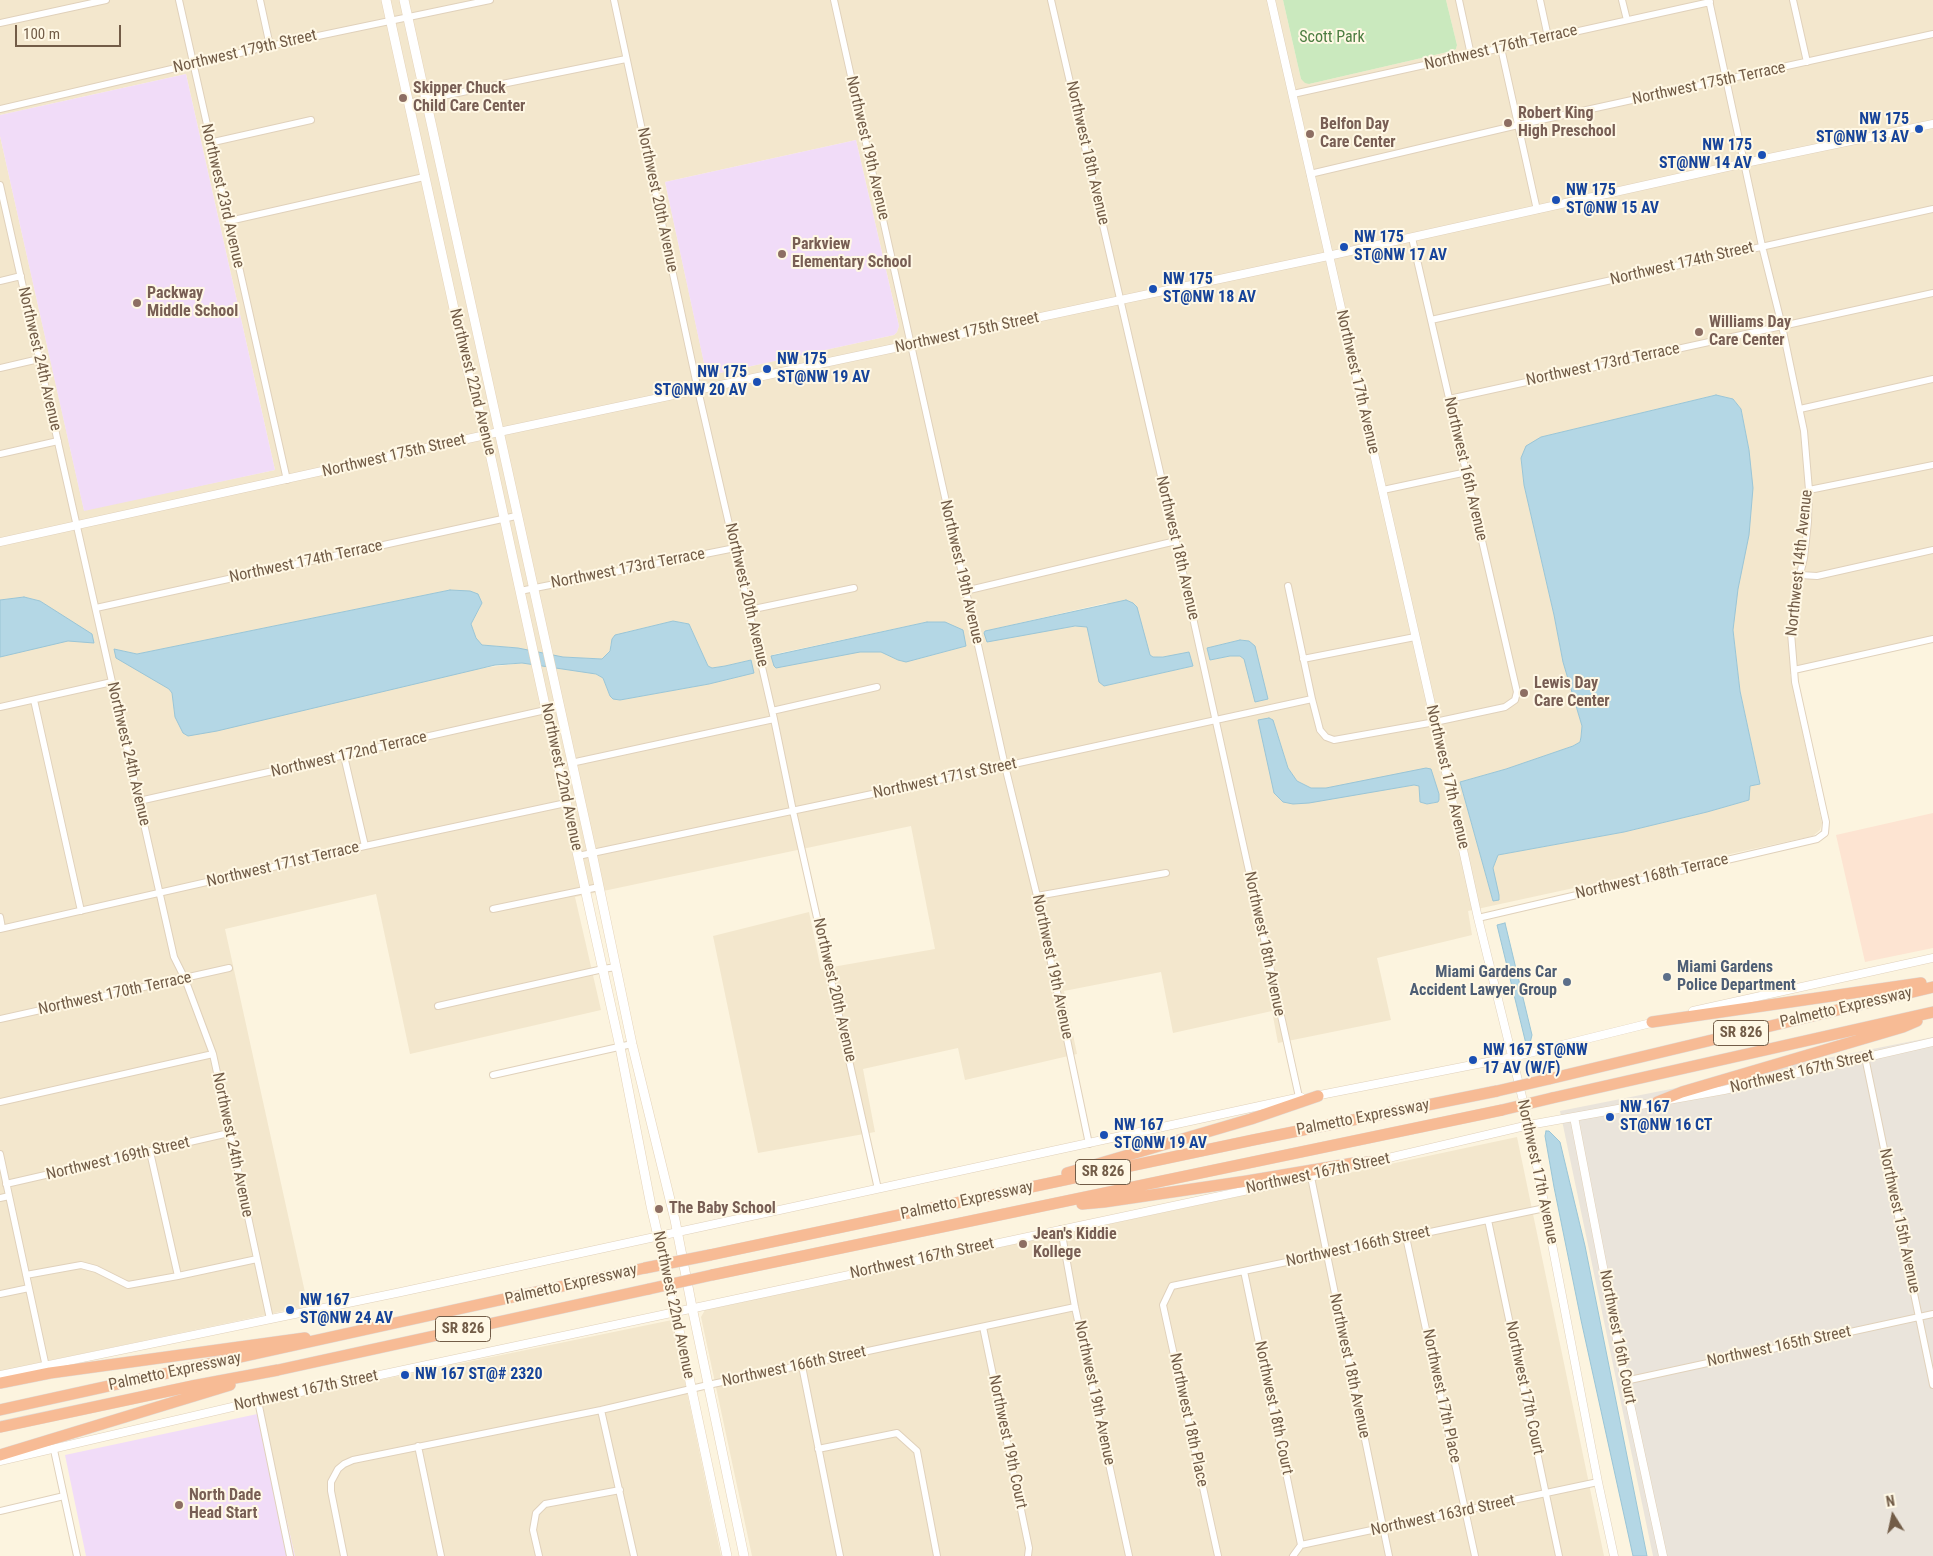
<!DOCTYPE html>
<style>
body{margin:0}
#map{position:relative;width:1933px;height:1556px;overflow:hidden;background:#fcf4df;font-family:"Roboto Condensed",sans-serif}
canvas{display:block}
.north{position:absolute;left:1868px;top:1491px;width:50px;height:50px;-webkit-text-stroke:4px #fff8e5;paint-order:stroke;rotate:350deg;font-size:14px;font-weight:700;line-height:20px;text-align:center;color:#725c47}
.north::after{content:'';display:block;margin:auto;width:18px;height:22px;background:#725c47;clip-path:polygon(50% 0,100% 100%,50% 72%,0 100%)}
.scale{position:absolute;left:15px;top:25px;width:106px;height:22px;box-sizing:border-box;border:2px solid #725c47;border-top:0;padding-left:6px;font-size:15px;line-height:18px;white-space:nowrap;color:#725c47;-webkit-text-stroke:4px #fff8e5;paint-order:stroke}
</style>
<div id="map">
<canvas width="1933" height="1556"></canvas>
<div class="north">N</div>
<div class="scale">100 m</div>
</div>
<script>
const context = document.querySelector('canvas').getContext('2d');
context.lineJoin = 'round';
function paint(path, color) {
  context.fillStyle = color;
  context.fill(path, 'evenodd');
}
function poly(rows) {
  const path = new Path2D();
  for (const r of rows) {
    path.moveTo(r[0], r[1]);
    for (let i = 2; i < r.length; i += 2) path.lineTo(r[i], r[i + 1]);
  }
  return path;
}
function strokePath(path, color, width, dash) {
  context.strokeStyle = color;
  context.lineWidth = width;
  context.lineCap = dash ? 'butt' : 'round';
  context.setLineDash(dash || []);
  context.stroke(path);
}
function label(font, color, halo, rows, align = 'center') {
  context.font = font + ' "Roboto Condensed",sans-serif';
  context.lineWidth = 4;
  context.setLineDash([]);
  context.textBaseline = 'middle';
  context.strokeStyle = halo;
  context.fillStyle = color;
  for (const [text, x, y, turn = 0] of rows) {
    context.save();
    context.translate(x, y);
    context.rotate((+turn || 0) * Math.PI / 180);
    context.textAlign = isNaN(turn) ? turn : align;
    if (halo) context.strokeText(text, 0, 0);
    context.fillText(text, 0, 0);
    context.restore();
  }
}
const residential = poly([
 [0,0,1283,0,1301,79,1309,84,1452,51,1456,49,1457,45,1446,0,1933,0,1933,642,1790,674,1822,823,1820,830,1813,836,1468,911,1472,935,1377,958,1391,1020,1278,1043,1272,1011,1173,1033,1161,972,1064,991,1077,1054,965,1080,958,1048,863,1069,875,1132,758,1153,713,936,809,912,821,969,935,949,911,826,575,897,601,1010,410,1054,376,894,225,929,308,1306,0,1371,0,657,55,643,74,640,83,642,73,623,40,601,24,597,0,600,0,136,84,510,275,470,186,74,0,115],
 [856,140,899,326,897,332,894,335,715,374,709,373,705,367,665,182],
 [1715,395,1733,399,1741,409,1749,450,1733,630,1740,691,1760,784,1750,785,1749,800,1707,812,1624,832,1498,855,1493,868,1493,901,1460,782,1506,769,1573,746,1580,742,1581,737,1582,726,1563,662,1554,615,1524,485,1521,458,1541,437],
 [450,590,480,608,471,624,476,639,482,645,518,648,522,663,475,669,307,709,175,717,172,693,169,689,115,649,137,654],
 [1106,603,1146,642,1150,655,1153,657,1176,656,1189,652,1193,666,1104,686,1088,627,1084,626,984,633,985,631],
 [673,621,689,624,708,666,712,668,725,666,750,660,753,673,709,684,620,700,610,696,603,678,563,657,602,659,610,650,610,645,626,632],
 [927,622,966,646,918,659,898,660,881,652,872,651,771,656,775,654],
 [1240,640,1249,641,1255,702,1245,659,1240,656,1230,656,1210,660,1207,648],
 [1273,720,1288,768,1297,781,1311,788,1326,788,1431,770,1439,794,1438,802,1427,804,1420,802,1419,786,1414,785,1383,790,1274,793],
 [1517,1137,1604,1556,752,1556,701,1317,705,1310],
 [672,1320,721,1556,295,1556,262,1413,263,1404]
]);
const commercial = poly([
 [1933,813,1933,948,1865,962,1836,835]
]);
const industrial = poly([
 [1933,1037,1933,1556,1653,1556,1560,1111]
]);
const education = poly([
 [186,74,275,470,84,511,0,136,0,115],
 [856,140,899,326,897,332,894,335,715,374,709,373,705,368,665,182],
 [262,1413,295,1556,86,1556,65,1455]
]);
const green = poly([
 [1283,0,1446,0,1457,45,1456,49,1452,51,1309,84,1305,83,1301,79]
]);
const water = poly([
 [1716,395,1733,399,1741,409,1749,450,1753,488,1749,535,1738,589,1733,630,1740,691,1760,784,1750,786,1749,800,1707,812,1624,832,1498,855,1493,868,1499,895,1499,900,1493,901,1460,782,1506,769,1573,746,1580,742,1581,737,1582,726,1563,662,1554,615,1524,485,1521,458,1526,446,1541,437,1716,395],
 [450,590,470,591,478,594,482,603,471,624,476,638,482,645,518,648,563,657,602,659,610,651,612,639,615,635,673,621,689,624,708,666,712,668,725,666,751,660,754,673,709,684,620,700,613,699,610,696,603,678,596,674,522,663,495,665,217,731,188,736,183,733,175,717,172,693,169,689,116,658,114,649,137,654,450,590],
 [24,597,40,601,92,634,94,643,68,641,0,657,0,600,24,597],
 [1126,600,1133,603,1137,607,1150,655,1153,657,1163,657,1189,652,1193,666,1104,686,1099,682,1087,627,1075,626,987,642,984,633,985,631,1126,600],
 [927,622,945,622,963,630,966,646,906,662,898,660,881,652,860,652,776,668,774,666,771,656,927,622],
 [1240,640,1249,641,1255,646,1268,699,1255,702,1244,659,1240,656,1230,656,1210,660,1207,648,1240,640],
 [1269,718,1273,720,1288,768,1297,781,1311,788,1326,788,1426,768,1431,769,1439,794,1439,800,1438,802,1427,804,1420,802,1419,786,1414,785,1309,803,1293,804,1283,802,1274,793,1258,720,1269,718],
 [1505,923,1532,1035,1530,1043,1526,1044,1497,925,1505,923],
 [1546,1131,1549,1131,1560,1142,1585,1246,1647,1556,1633,1556,1581,1320,1554,1187,1545,1136,1546,1131]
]);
const minor = poly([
 [179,0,287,480],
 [260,0,270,46],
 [614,0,698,390,774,719,793,811,878,1189],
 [834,0,1005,766,1037,896,1089,1144],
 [1051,0,1176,541,1299,1097],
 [1459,0,1471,55],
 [1540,0,1548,37],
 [1622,0,1627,20],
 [1793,0,1807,62],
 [0,23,106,0],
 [1501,48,1537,210],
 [1293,94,1710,2],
 [408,103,626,59],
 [0,109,270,46,490,0],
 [209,143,311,120],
 [1310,174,1518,125,1933,34],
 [0,185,174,957,185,979,213,1054,270,1319],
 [229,221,424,177],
 [0,281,21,276],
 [1431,320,1933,209],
 [0,368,39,359],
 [1449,399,1933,293],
 [1800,409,1933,379],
 [0,454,58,441],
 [1383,490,1467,472],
 [1809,490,1933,465],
 [1800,575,1817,576,1933,550],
 [1288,586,1312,699,1320,730,1326,737,1334,740,1435,722,1505,707,1515,700,1517,692,1412,238],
 [520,591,735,548],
 [965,591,1176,541],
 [96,608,516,516],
 [749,610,854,588],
 [1303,659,1415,637],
 [1794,670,1933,639],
 [34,700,81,911],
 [0,707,112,682],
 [772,711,877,687],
 [344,756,365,846],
 [571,763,774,719],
 [139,801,559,707],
 [578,856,1005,766,1312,699],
 [1037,896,1166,873],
 [493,909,599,887],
 [0,917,2,928],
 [1478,918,1817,839,1825,833,1826,822,1795,682,1791,633,1795,594,1804,558,1808,522,1809,490,1804,431,1782,326,1762,246,1709,0],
 [0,929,365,846,566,803],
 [438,1006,603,969,616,967],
 [0,1019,229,968],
 [1865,1057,1933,1385],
 [493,1075,632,1044],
 [0,1102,213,1054],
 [150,1152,178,1276],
 [0,1154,46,1367],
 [1311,1177,1389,1556],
 [6,1184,229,1133],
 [0,1198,9,1196],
 [1488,1220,1559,1556],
 [1061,1229,1075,1307,1129,1556],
 [1406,1237,1475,1556],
 [1244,1271,1301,1545],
 [26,1275,81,1265,96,1269,128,1285,178,1276,257,1259],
 [0,1294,29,1288],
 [983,1327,1029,1548,1028,1556],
 [802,1366,840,1556],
 [1625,1381,1933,1314],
 [258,1401,290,1556],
 [601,1410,634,1556],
 [418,1446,441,1556],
 [818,1449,897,1433,917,1451,937,1556],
 [54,1450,77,1556],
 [0,1511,64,1496],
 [344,1556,331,1491,331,1482,338,1469,344,1464,353,1460,601,1410,708,1385,1075,1307],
 [539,1556,533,1530,536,1513,545,1504,620,1490],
 [1218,1556,1163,1305,1172,1286,1545,1208],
 [1293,1556,1301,1545,1598,1482]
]);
const tertiary = poly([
 [1271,0,1435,722,1478,918,1529,1125,1598,1482,1614,1556],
 [0,542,499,432,1328,256,1745,163,1933,124],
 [1693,1011,1933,958],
 [1315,1096,1513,1057,1655,1022],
 [1574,1117,1625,1381,1663,1556],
 [1367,1163,1529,1125,1724,1090,1933,1042],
 [0,1375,401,1292,1301,1097],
 [0,1461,258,1401,1342,1170]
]);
const secondary = poly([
 [386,0,467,368,486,435,591,916,620,1047,651,1206,672,1297,727,1556],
 [404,0,592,853,632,1044,675,1220,692,1307,744,1556]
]);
const motorway = poly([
 [1652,1022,1921,983],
 [1549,1079,1933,987],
 [1552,1098,1933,1012],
 [1657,1102,1682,1092,1903,1027,1917,1021],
 [1067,1173,1251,1119,1318,1096],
 [1082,1204,1104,1202,1247,1181,1354,1163,1371,1162],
 [710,1255,1253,1140,1497,1091],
 [712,1275,1502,1110],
 [0,1383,50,1373,305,1338],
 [0,1410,645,1268],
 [0,1427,192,1386,278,1370,649,1289],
 [0,1455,230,1385]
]);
const motorwayBridge = poly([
 [1497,1091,1549,1079],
 [1502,1110,1552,1098],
 [645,1268,710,1255],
 [649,1289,712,1275]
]);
const markers = [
 [403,98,5,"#8d6e63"],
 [1508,123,5,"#8d6e63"],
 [1919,129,5,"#1a4fb4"],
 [1310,134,5,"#8d6e63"],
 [1762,155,5,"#1a4fb4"],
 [1556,200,5,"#1a4fb4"],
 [1344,247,5,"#1a4fb4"],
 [782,254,5,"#8d6e63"],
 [1153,289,5,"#1a4fb4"],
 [137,303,5,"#8d6e63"],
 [1699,332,5,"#8d6e63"],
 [767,369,5,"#1a4fb4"],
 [757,382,5,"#1a4fb4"],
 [1524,693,5,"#8d6e63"],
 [1667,977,5,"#5c6f8a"],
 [1567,982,5,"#5c6f8a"],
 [1473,1060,5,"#1a4fb4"],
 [1610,1117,5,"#1a4fb4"],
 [1104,1135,5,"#1a4fb4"],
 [659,1209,5,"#8d6e63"],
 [1023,1244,5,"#8d6e63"],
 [290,1310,5,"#1a4fb4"],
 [405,1375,5,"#1a4fb4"],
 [179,1505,5,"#8d6e63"]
];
const shields = [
 [1741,1033,55],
 [1103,1172,55],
 [463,1329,55]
];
const shieldNames = [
 ["SR 826",1741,1033],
 ["SR 826",1103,1172],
 ["SR 826",463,1329]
];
const parkNames = [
 ["Scott Park",1332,38]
];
const streetNames = [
 ["Northwest 176th Terrace",1501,48,-13],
 ["Northwest 179th Street",245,52,-13],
 ["Northwest 175th Terrace",1709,84,-12],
 ["Northwest 19th Avenue",867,148,77],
 ["Northwest 18th Avenue",1087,153,77],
 ["Northwest 23rd Avenue",222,196,77],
 ["Northwest 20th Avenue",657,200,78],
 ["Northwest 174th Street",1682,264,-13],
 ["Northwest 175th Street",967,333,-12],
 ["Northwest 24th Avenue",39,359,77],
 ["Northwest 173rd Terrace",1603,365,-12],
 ["Northwest 22nd Avenue",472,382,76],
 ["Northwest 17th Avenue",1357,382,77],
 ["Northwest 175th Street",394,456,-13],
 ["Northwest 16th Avenue",1465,469,77],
 ["Northwest 18th Avenue",1177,548,77],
 ["Northwest 174th Terrace",306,562,-12],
 ["Northwest 14th Avenue",1800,563,-84],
 ["Northwest 173rd Terrace",628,569,-11],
 ["Northwest 19th Avenue",961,572,77],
 ["Northwest 20th Avenue",746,595,77],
 ["Northwest 24th Avenue",128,754,77],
 ["Northwest 172nd Terrace",349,755,-13],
 ["Northwest 22nd Avenue",561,777,78],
 ["Northwest 17th Avenue",1447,777,77],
 ["Northwest 171st Street",945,779,-12],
 ["Northwest 171st Terrace",283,865,-13],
 ["Northwest 168th Terrace",1652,877,-13],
 ["Northwest 18th Avenue",1264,944,78],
 ["Northwest 19th Avenue",1052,967,78],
 ["Northwest 20th Avenue",834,990,77],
 ["Northwest 170th Terrace",115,994,-12],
 ["Palmetto Expressway",1846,1008,-13],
 ["Northwest 167th Street",1802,1072,-13],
 ["Palmetto Expressway",1363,1118,-11],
 ["Northwest 24th Avenue",232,1145,78],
 ["Northwest 169th Street",118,1159,-13],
 ["Northwest 17th Avenue",1537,1172,78],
 ["Northwest 167th Street",1318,1174,-12],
 ["Palmetto Expressway",967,1201,-12],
 ["Northwest 15th Avenue",1899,1221,78],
 ["Northwest 166th Street",1358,1247,-12],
 ["Northwest 167th Street",922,1259,-12],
 ["Palmetto Expressway",571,1285,-13],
 ["Northwest 22nd Avenue",673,1305,78],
 ["Northwest 16th Court",1617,1337,79],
 ["Northwest 165th Street",1779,1347,-12],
 ["Northwest 18th Avenue",1349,1366,78],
 ["Northwest 166th Street",794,1367,-12],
 ["Palmetto Expressway",175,1372,-12],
 ["Northwest 17th Court",1524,1388,78],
 ["Northwest 167th Street",306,1391,-12],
 ["Northwest 19th Avenue",1094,1393,78],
 ["Northwest 17th Place",1441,1396,78],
 ["Northwest 18th Court",1273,1408,78],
 ["Northwest 18th Place",1188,1420,78],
 ["Northwest 19th Court",1007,1442,78],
 ["Northwest 163rd Street",1443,1516,-12]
];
const educationNames = [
 ["Skipper Chuck",413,89],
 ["Child Care Center",413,107],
 ["Robert King",1518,114],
 ["High Preschool",1518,132],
 ["Belfon Day",1320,125],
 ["Care Center",1320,143],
 ["Parkview",792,245],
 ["Elementary School",792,263],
 ["Packway",147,294],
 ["Middle School",147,312],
 ["Williams Day",1709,323],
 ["Care Center",1709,341],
 ["Lewis Day",1534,684],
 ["Care Center",1534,702],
 ["The Baby School",669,1209],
 ["Jean's Kiddie",1033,1235],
 ["Kollege",1033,1253],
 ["North Dade",189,1496],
 ["Head Start",189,1514]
];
const transitNames = [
 ["NW 175",1909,120,"right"],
 ["ST@NW 13 AV",1909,138,"right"],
 ["NW 175",1752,146,"right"],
 ["ST@NW 14 AV",1752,164,"right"],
 ["NW 175",1566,191],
 ["ST@NW 15 AV",1566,209],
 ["NW 175",1354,238],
 ["ST@NW 17 AV",1354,256],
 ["NW 175",1163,280],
 ["ST@NW 18 AV",1163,298],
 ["NW 175",777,360],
 ["ST@NW 19 AV",777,378],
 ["NW 175",747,373,"right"],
 ["ST@NW 20 AV",747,391,"right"],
 ["NW 167 ST@NW",1483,1051],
 ["17 AV (W/F)",1483,1069],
 ["NW 167",1620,1108],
 ["ST@NW 16 CT",1620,1126],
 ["NW 167",1114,1126],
 ["ST@NW 19 AV",1114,1144],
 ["NW 167",300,1301],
 ["ST@NW 24 AV",300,1319],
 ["NW 167 ST@# 2320",415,1375]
];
const serviceNames = [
 ["Miami Gardens",1677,968],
 ["Police Department",1677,986],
 ["Miami Gardens Car",1557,973,"right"],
 ["Accident Lawyer Group",1557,991,"right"]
];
paint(residential, '#f3e7cd');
paint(commercial, '#fde4d2');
paint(industrial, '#eae4db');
paint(education, '#f1dcf8');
paint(green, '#cae9be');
paint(water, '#b4d7e5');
strokePath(water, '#9ac5d6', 1);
strokePath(minor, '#e0d1bb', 8);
strokePath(tertiary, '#e0d1bb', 9);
strokePath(secondary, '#e5d3b9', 10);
strokePath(motorway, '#e0dbd7', 12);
strokePath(minor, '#fff', 6);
strokePath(tertiary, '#fff', 8);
strokePath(secondary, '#fff', 9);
strokePath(motorway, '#f7bb95', 11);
strokePath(motorwayBridge, '#e0dbd7', 12, []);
strokePath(motorwayBridge, '#f7bb95', 11);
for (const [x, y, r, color] of markers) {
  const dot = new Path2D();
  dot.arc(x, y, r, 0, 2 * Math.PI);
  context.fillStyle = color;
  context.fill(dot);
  strokePath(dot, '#fff8e5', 2);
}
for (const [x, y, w] of shields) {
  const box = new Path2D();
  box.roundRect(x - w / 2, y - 12.5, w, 25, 4);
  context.fillStyle = '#fff8e5';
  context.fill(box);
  strokePath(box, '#725c47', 1);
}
label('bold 15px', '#725c47', null, shieldNames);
label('16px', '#4c7d41', '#fff8e5', parkNames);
label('16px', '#725c47', '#fff8e5', streetNames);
label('bold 16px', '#785e54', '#fff8e5', educationNames, 'left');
label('bold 16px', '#164399', '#fff8e5', transitNames, 'left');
label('bold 16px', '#4e5e75', '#fff8e5', serviceNames, 'left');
</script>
